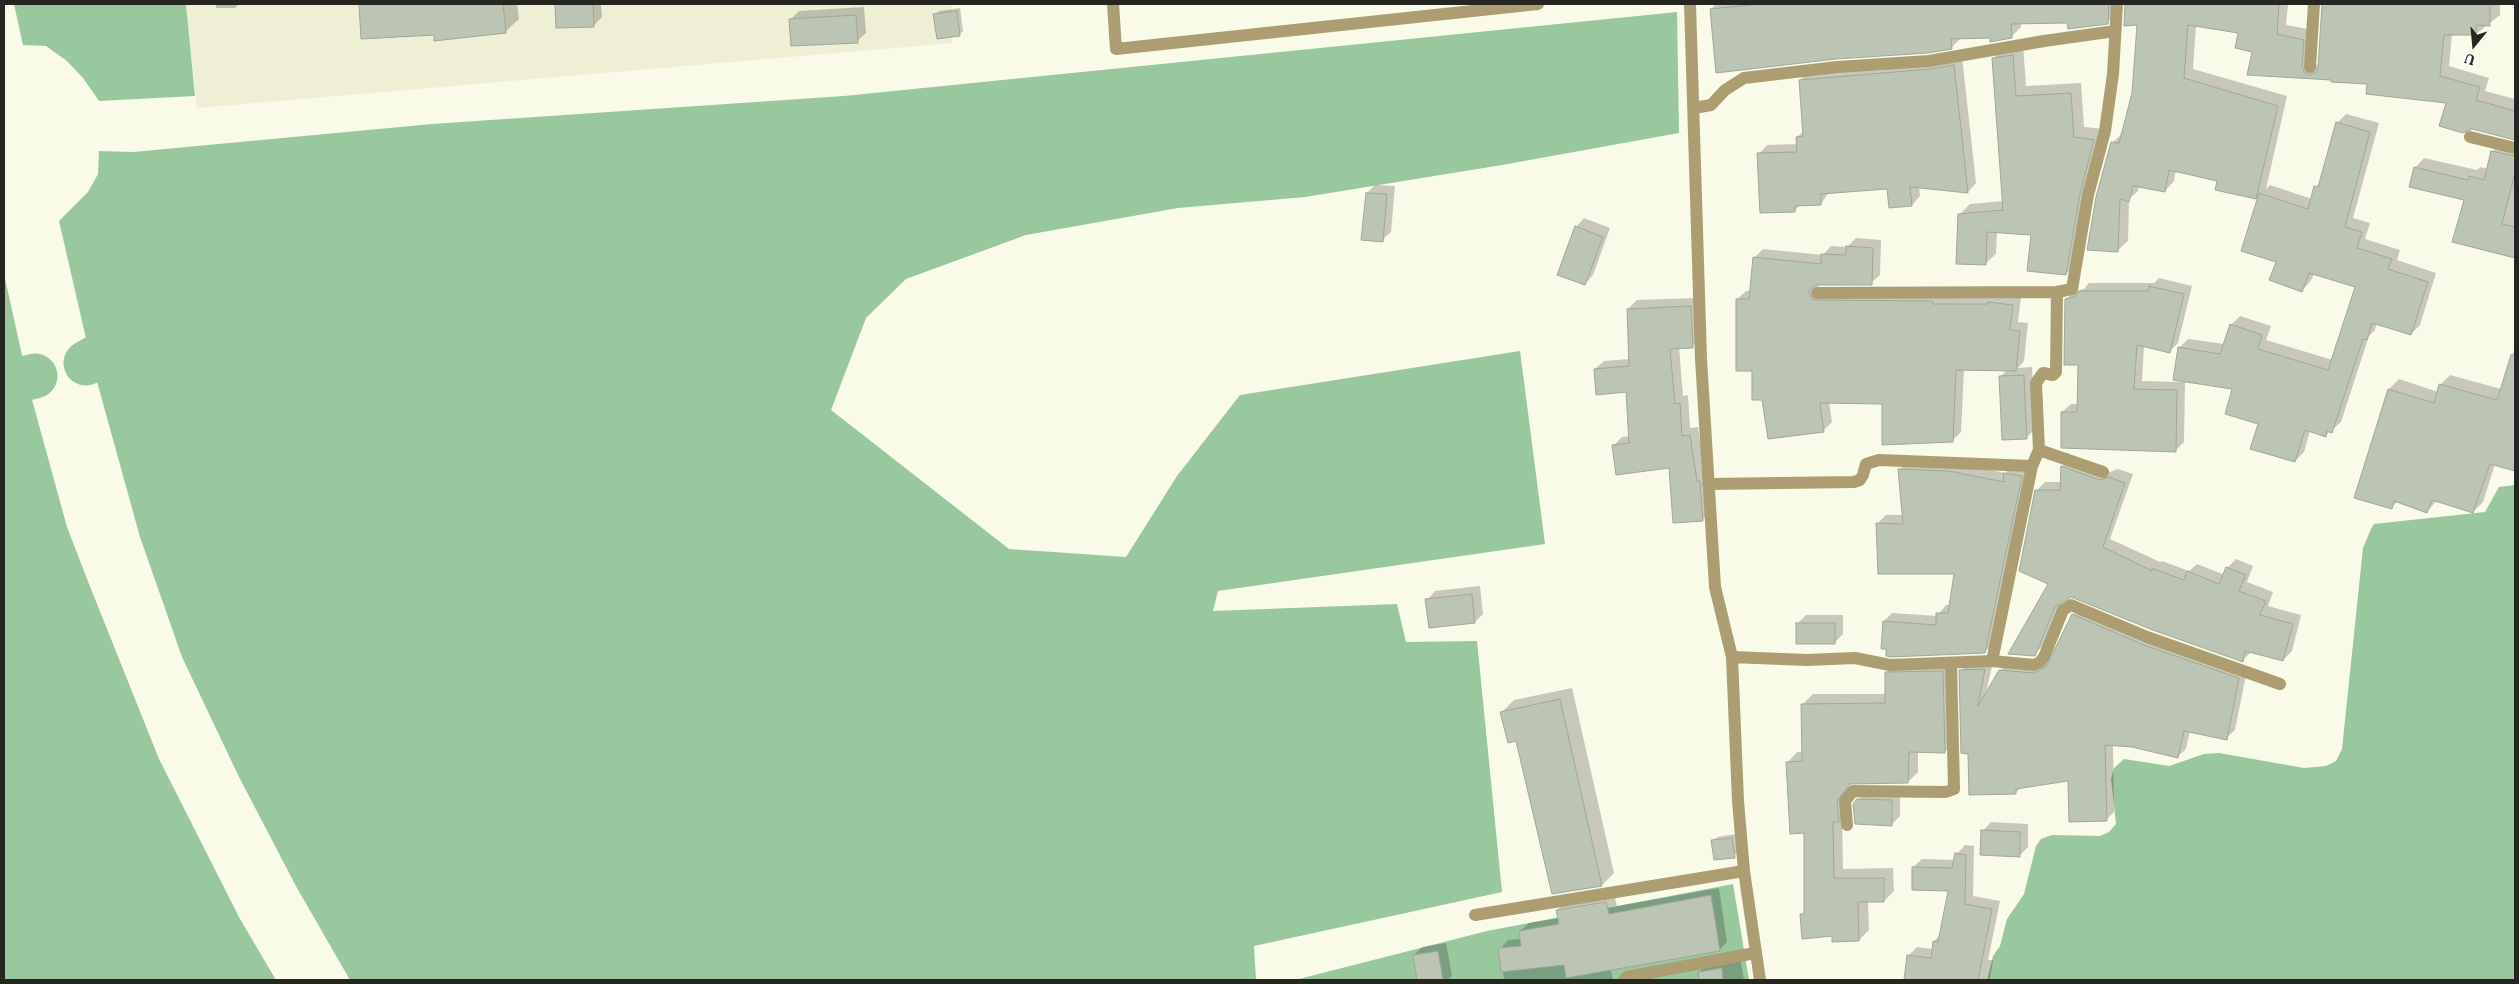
<!DOCTYPE html>
<style>
body{margin:0}
#map{position:relative;width:2519px;height:984px;overflow:hidden;background:#f9fae8;font-family:"IBM Plex Serif",serif}
canvas{display:block}
.frame{position:absolute;inset:0;border:5px solid #262620;pointer-events:none}
.north{position:absolute;left:2449px;top:20px;width:50px;height:50px;-webkit-text-stroke:4px #fff;paint-order:stroke;rotate:197deg;font-size:14px;font-weight:700;line-height:20px;text-align:center;color:#262620}
.north::after{content:'';display:block;margin:auto;width:18px;height:22px;background:#262620;clip-path:polygon(50% 0,100% 100%,50% 72%,0 100%)}
</style>
<div id="map">
<canvas width="2519" height="984"></canvas>
<div class="frame"></div>
<div class="north">U</div>
</div>
<script>
const context = document.querySelector('canvas').getContext('2d');
context.lineJoin = 'round';
function paint(path, color) {
  context.fillStyle = color;
  context.fill(path, 'evenodd');
}
function poly(rows) {
  const path = new Path2D();
  for (const r of rows) {
    path.moveTo(r[0], r[1]);
    for (let i = 2; i < r.length; i += 2) path.lineTo(r[i], r[i + 1]);
  }
  return path;
}
function strokePath(path, color, width, dash) {
  context.strokeStyle = color;
  context.lineWidth = width;
  context.lineCap = dash ? 'butt' : 'round';
  context.setLineDash(dash || []);
  context.stroke(path);
}
const built = poly([
 [186,4,951,4,952,43,197,108]
]);
const water = poly([
 [14,4,186,4,195,96,99,101,83,78,67,61,46,46,23,45],
 [1677,12,1679,133,1502,165,1305,197,1178,208,1026,235,906,279,866,318,831,410,1009,549,1126,557,1177,476,1240,395,1520,351,1545,544,1218,591,1213,611,1397,604,1406,642,1477,641,1502,892,1254,946,1256,980,350,980,297,888,238,775,182,657,140,537,91,360,59,221,88,192,98,174,99,151,133,152,432,124,844,96],
 [4,274,31,396,67,527,89,584,159,759,240,919,276,980,4,980],
 [2515,485,2515,980,1987,980,1993,956,2000,946,2007,919,2024,894,2036,846,2041,839,2052,835,2100,836,2109,832,2116,824,2111,779,2114,768,2124,759,2169,766,2204,754,2219,753,2304,768,2326,766,2336,761,2342,749,2363,548,2371,529,2374,524,2485,512,2499,487],
 [1733,884,1749,980,1295,980,1487,931]
]);
const shadow = poly([
 [216,4,239,4,235,8,216,8],
 [360,4,517,4,519,19,506,31,436,39,435,33,362,38],
 [557,4,601,4,602,17,593,26,557,26],
 [1716,4,2118,4,2117,13,2107,23,2021,23,2021,27,2011,37,1961,38,1951,48,1711,9],
 [2125,4,2288,4,2286,25,2313,30,2315,64,2319,66,2323,4,2500,4,2500,15,2476,34,2452,34,2449,66,2489,78,2485,91,2515,99,2515,139,2472,128,2447,102,2368,83,2333,79,2248,74,2254,51,2239,32,2196,25,2193,69,2287,96,2266,189,2270,185,2312,199,2316,187,2321,182,2337,123,2346,114,2379,123,2353,218,2370,223,2365,239,2400,250,2397,260,2436,273,2420,325,2411,334,2377,323,2375,330,2369,336,2341,422,2325,436,2310,431,2304,452,2295,461,2259,423,2234,388,2185,380,2184,442,2175,451,2062,412,2071,404,2078,404,2079,363,2066,299,2075,291,2084,289,2089,283,2154,283,2159,278,2192,286,2178,343,2170,351,2144,345,2142,381,2183,382,2179,348,2188,339,2225,344,2231,325,2240,316,2271,326,2266,340,2333,360,2357,286,2314,274,2310,282,2301,291,2277,261,2242,250,2261,193,2256,198,2218,180,2176,170,2174,181,2165,191,2139,186,2138,191,2129,199,2128,241,2118,250,2112,143,2123,133,2134,93,2138,24,2125,25],
 [864,7,866,33,857,41,791,19,799,11],
 [960,8,963,31,959,35,935,15,939,11],
 [2023,45,2026,86,2081,83,2084,127,2104,129,2076,264,2066,274,2033,234,1997,232,1996,254,1985,264,1959,215,1970,204,2004,201,1993,59,2003,48],
 [1962,57,1976,183,1968,192,1919,187,1920,196,1912,205,1888,188,1829,192,1821,204,1801,204,1795,210,1759,154,1767,145,1798,144,1797,137,1804,131,1800,80,1809,72],
 [2502,141,2515,144,2515,257,2453,241,2465,200,2415,168,2424,158,2477,170,2480,167,2488,169,2493,151],
 [1375,185,1395,186,1391,232,1382,240,1367,193],
 [1584,218,1610,228,1593,275,1585,284,1576,227],
 [1856,238,1881,240,1880,275,1871,283,1817,284,1821,292,2021,296,2018,322,2028,323,2024,361,2018,368,2032,367,2035,429,2026,438,2000,377,2008,369,1964,369,1961,432,1952,441,1883,403,1829,402,1832,422,1824,430,1763,399,1754,370,1737,299,1746,291,1751,291,1755,257,1763,249,1823,255,1831,246,1847,247],
 [1699,298,1701,338,1692,347,1679,347,1683,396,1688,395,1690,428,1698,427,1711,512,1702,520,1670,466,1613,446,1622,437,1630,436,1627,391,1595,369,1604,361,1630,359,1628,309,1637,300],
 [2515,347,2515,470,2495,464,2483,502,2473,512,2437,500,2427,512,2398,501,2391,508,2356,497,2389,389,2399,379,2438,392,2440,385,2450,375,2501,389],
 [2070,458,2110,472,2118,469,2133,474,2110,539,2160,562,2162,561,2189,571,2197,564,2225,575,2227,568,2236,559,2253,566,2247,582,2273,592,2268,606,2301,615,2292,651,2283,660,2251,652,2242,661,2071,596,2062,601,2043,646,2034,654,2050,583,2036,491,2045,482,2062,482,2062,467],
 [1908,461,1958,463,2005,473,2013,465,2029,468,1993,643,1985,652,1884,621,1892,613,1937,616,1946,605,1951,605,1955,573,1878,523,1886,515,1904,515,1900,469],
 [1480,586,1483,614,1475,622,1427,600,1435,591],
 [2081,606,2247,670,2235,730,2226,738,2190,730,2186,749,2177,757,2132,745,2113,744,2114,812,2106,820,2069,780,2022,787,2015,793,1970,752,1961,671,1969,663,1993,662,1986,693,2000,671,2008,662,2043,665,2050,662,2073,615],
 [1806,615,1843,615,1843,634,1834,643,1797,624],
 [1952,662,1954,742,1945,752,1918,751,1918,772,1908,782,1852,782,1846,790,1842,817,1843,869,1893,868,1894,891,1884,901,1868,901,1869,930,1859,940,1833,935,1801,915,1805,910,1805,832,1788,762,1797,752,1803,752,1803,704,1813,694,1886,694,1887,673,1896,663],
 [1572,688,1614,873,1602,885,1553,893,1517,740,1502,712,1514,700],
 [1867,791,1900,792,1900,816,1891,825,1858,800],
 [1991,822,2028,824,2028,847,2019,856,1983,831],
 [1736,834,1738,852,1734,856,1713,841,1717,837],
 [1965,845,1974,846,1973,896,2000,901,1988,960,1993,960,1990,980,1905,980,1908,956,1917,947,1933,949,1934,941,1940,935,1949,890,1913,867,1922,859,1955,860,1957,854],
 [1719,888,1727,942,1719,950,1611,970,1613,980,1504,980,1500,949,1508,940,1521,939,1520,931,1529,923,1559,918,1557,910,1566,902,1614,894,1617,906],
 [1446,943,1452,976,1448,980,1418,980,1414,955,1422,947],
 [1740,958,1744,980,1701,980,1699,972,1708,964]
]);
const river = poly([
 [86,363,144,330],
 [27,378,35,376]
]);
const building = poly([
 [359,4,503,4,506,33,434,41,434,35,361,39,359,4],
 [555,4,593,4,594,27,556,28,555,4],
 [1760,4,2109,4,2108,24,2068,29,2067,23,2011,24,2012,38,1990,42,1990,38,1951,39,1952,49,1928,53,1836,59,1716,73,1710,9,1760,4],
 [2125,4,2279,4,2277,34,2304,40,2302,67,2305,73,2310,75,2316,72,2318,68,2322,4,2490,4,2490,26,2476,25,2476,35,2444,35,2440,76,2480,87,2476,100,2515,111,2515,140,2472,129,2463,133,2439,126,2446,103,2366,94,2367,84,2331,82,2331,80,2247,75,2252,52,2235,48,2238,33,2188,25,2184,78,2278,106,2256,199,2215,190,2217,181,2169,170,2165,192,2133,186,2129,202,2120,199,2118,252,2087,250,2096,197,2111,142,2119,143,2132,93,2137,25,2124,26,2125,4],
 [957,11,960,36,937,39,933,14,957,11],
 [856,15,858,43,791,46,789,19,856,15],
 [2013,55,2016,96,2071,93,2074,137,2094,140,2080,194,2066,275,2027,271,2031,235,1987,232,1986,265,1956,264,1958,214,2003,210,1992,58,2013,55],
 [1954,65,1968,193,1910,187,1912,206,1889,208,1887,189,1821,194,1821,205,1795,206,1795,212,1760,213,1757,153,1797,152,1796,137,1803,136,1799,80,1930,69,1954,65],
 [2336,122,2370,132,2345,227,2362,232,2357,248,2392,259,2388,269,2428,282,2411,335,2372,323,2367,340,2363,339,2332,433,2327,431,2326,437,2305,430,2295,462,2250,449,2258,424,2225,414,2232,389,2173,380,2178,347,2220,354,2230,324,2262,335,2258,349,2328,370,2355,287,2309,273,2302,292,2269,280,2276,262,2241,251,2259,193,2308,209,2314,186,2318,187,2336,122],
 [2491,151,2515,156,2515,173,2502,224,2515,227,2515,258,2452,242,2464,200,2409,187,2414,167,2468,180,2469,176,2484,180,2491,151],
 [1366,193,1387,194,1383,242,1361,240,1366,193],
 [1575,226,1603,237,1585,285,1557,275,1575,226],
 [1846,246,1873,248,1872,285,1816,285,1810,289,1809,293,1813,300,1933,301,1933,304,1988,304,1988,302,2013,305,2010,330,2020,331,2016,371,1956,370,1953,442,1882,445,1882,404,1820,403,1824,432,1768,439,1762,400,1752,400,1752,371,1736,371,1736,299,1749,299,1753,257,1821,264,1821,254,1846,255,1846,246],
 [2149,286,2184,294,2170,353,2137,345,2134,389,2177,390,2176,452,2061,448,2061,412,2077,412,2078,365,2064,365,2065,299,2074,297,2080,291,2148,291,2149,286],
 [1691,306,1693,348,1670,349,1675,404,1680,403,1682,436,1690,435,1697,481,1700,481,1703,521,1673,523,1669,468,1616,475,1612,445,1629,443,1626,392,1596,395,1594,369,1629,366,1627,309,1691,306],
 [2511,355,2515,355,2515,471,2490,464,2473,513,2432,500,2427,513,2394,501,2392,509,2354,498,2388,389,2434,403,2439,384,2497,400,2511,355],
 [2024,375,2027,439,2002,440,1999,376,2024,375],
 [2061,466,2100,480,2109,477,2125,483,2103,547,2152,571,2152,568,2184,580,2187,571,2219,584,2226,567,2246,575,2239,591,2266,601,2260,615,2293,624,2283,661,2245,651,2243,662,2150,629,2071,597,2055,607,2035,656,2008,654,2048,584,2019,571,2035,490,2060,490,2061,466],
 [1898,469,1949,471,2004,482,2003,473,2022,476,1985,653,1891,657,1886,656,1886,649,1881,649,1883,621,1936,625,1936,613,1948,613,1954,574,1878,574,1876,523,1903,524,1898,469],
 [1472,594,1475,623,1429,628,1425,599,1472,594],
 [2072,614,2144,645,2239,678,2227,740,2184,731,2178,758,2132,747,2105,745,2107,821,2069,822,2068,781,2016,789,2016,794,1969,795,1968,754,1961,753,1959,670,1985,669,1978,706,1999,670,2034,673,2046,667,2072,614],
 [1796,623,1835,623,1835,644,1796,644,1796,623],
 [1943,671,1945,753,1909,752,1908,783,1850,784,1837,801,1839,822,1833,822,1834,878,1884,878,1884,902,1858,902,1859,941,1832,942,1832,936,1802,939,1800,914,1804,914,1804,833,1790,834,1786,762,1802,761,1801,704,1885,703,1885,672,1943,671],
 [1560,699,1602,886,1552,894,1516,741,1508,743,1500,712,1560,699],
 [1857,799,1892,800,1892,826,1855,824,1853,804,1857,799],
 [1981,830,2020,832,2020,857,1980,855,1981,830],
 [1732,838,1735,858,1714,860,1711,840,1732,838],
 [1955,853,1966,855,1965,904,1992,909,1978,980,1904,980,1907,955,1931,958,1933,941,1938,942,1948,891,1912,890,1912,867,1952,868,1955,853],
 [1711,895,1720,951,1566,978,1564,965,1501,972,1498,948,1521,946,1519,931,1559,924,1556,910,1606,902,1609,914,1711,895],
 [1438,951,1443,980,1417,980,1413,955,1438,951],
 [1722,968,1723,980,1699,980,1698,972,1722,968]
]);
const street = poly([
 [1113,4,1116,49,1538,4],
 [1690,4,1701,359,1715,587,1732,657,1738,801,1744,871,1760,980],
 [2310,67,2314,4],
 [1694,108,1711,105,1725,90,1744,78,1837,67,1929,61,2044,41,2115,31],
 [2470,137,2515,148],
 [1817,293,2057,292],
 [2039,450,2036,383,2043,373,2053,375,2056,372,2057,292,2072,289,2088,195,2105,131,2113,74,2117,4],
 [1708,484,1854,482,1860,480,1863,475,1866,464,1879,460,2032,466,2039,450,2103,472],
 [1732,657,1807,660,1855,658,1890,665,1992,661,2034,665,2040,662,2044,657,2063,610,2071,605,2147,637,2280,684],
 [1992,661,2032,466],
 [1847,825,1845,801,1853,791,1946,792,1954,789,1951,664],
 [1475,915,1744,871],
 [1624,980,1627,977,1755,953]
]);
paint(built, '#eeefd5');
paint(water, '#99c79e');
paint(shadow, '#0003');
strokePath(river, '#99c79e', 45);
paint(building, '#bcc4b4');
strokePath(building, '#9fa797', 1);
strokePath(street, '#ac9d73', 12);
</script>
